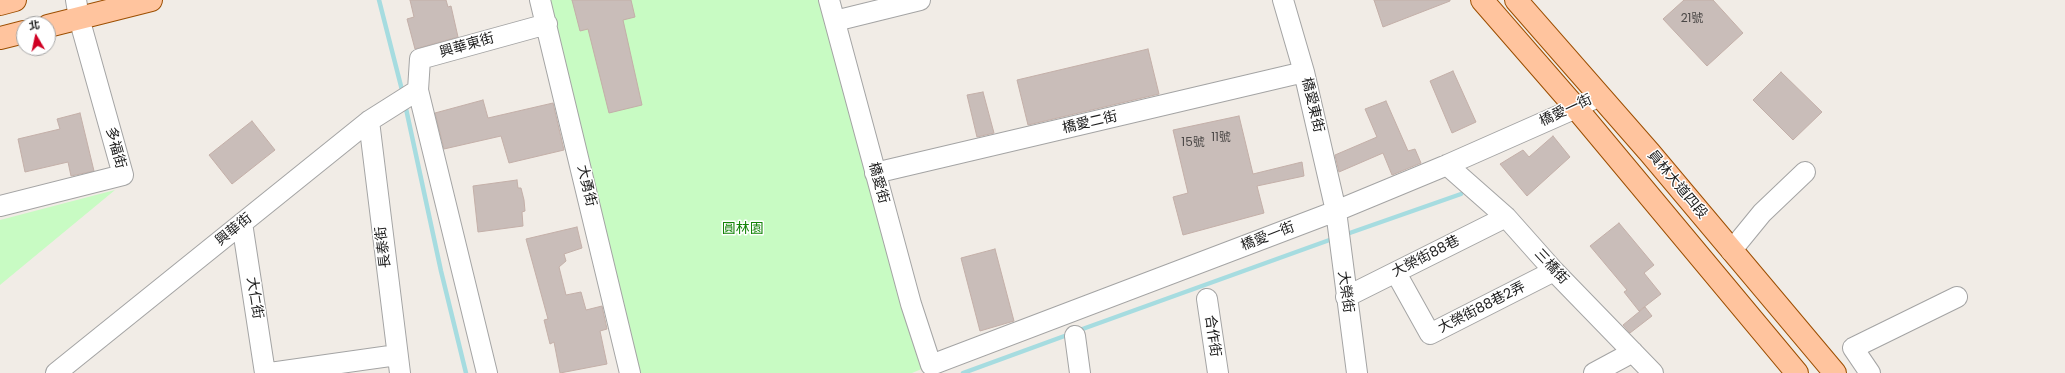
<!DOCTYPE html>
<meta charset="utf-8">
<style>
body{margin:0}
#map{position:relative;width:2065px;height:373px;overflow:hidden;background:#f1ece6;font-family:Poppins,"Noto Sans TC",sans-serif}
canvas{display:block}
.north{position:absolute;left:16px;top:16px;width:40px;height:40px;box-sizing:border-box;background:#fff;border:1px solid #a6a6a6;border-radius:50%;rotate:351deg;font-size:11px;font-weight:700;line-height:16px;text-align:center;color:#202020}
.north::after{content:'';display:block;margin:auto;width:14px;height:18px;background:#d00023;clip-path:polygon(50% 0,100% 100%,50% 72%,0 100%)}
</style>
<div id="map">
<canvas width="2065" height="373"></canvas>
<div class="north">北</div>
</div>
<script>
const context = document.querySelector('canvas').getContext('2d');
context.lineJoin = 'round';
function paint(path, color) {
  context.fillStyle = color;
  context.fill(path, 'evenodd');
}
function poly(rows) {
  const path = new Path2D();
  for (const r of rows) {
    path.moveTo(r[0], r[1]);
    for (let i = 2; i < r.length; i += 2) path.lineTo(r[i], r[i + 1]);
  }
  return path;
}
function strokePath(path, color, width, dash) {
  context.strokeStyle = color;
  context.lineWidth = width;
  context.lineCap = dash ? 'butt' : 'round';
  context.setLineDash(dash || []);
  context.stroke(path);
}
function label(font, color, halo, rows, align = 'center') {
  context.font = font + ' Poppins,"Noto Sans TC",sans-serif';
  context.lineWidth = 3;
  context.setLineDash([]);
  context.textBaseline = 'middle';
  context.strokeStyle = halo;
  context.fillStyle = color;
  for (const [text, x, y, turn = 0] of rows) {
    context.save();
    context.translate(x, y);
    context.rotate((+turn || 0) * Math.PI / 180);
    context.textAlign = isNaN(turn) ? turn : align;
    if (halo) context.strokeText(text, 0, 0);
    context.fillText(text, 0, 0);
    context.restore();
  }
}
const park = poly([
 [540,0,829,0,931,365,912,373,630,373],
 [115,190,0,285,0,220]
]);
const stream = poly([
 [379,0,403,94],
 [405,104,441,271,466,373],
 [1344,235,1461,194],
 [1077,331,1335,238],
 [963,373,1070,334]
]);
const building = poly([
 [410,0,446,0,448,7,451,6,458,37,415,49,407,19,414,17,410,0],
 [572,0,631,0,635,17,623,20,642,105,609,113,588,29,580,31,572,0],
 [1374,0,1450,0,1450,1,1383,27,1374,0],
 [1684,0,1713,0,1743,33,1707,66,1663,19,1684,0],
 [1148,49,1159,94,1028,125,1017,80,1148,49],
 [1453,71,1476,122,1452,133,1430,81,1453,71],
 [1781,72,1822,112,1793,140,1753,100,1781,72],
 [983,92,994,133,977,137,967,95,983,92],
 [483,100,488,118,553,103,564,150,509,163,501,136,444,149,435,113,483,100],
 [1386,101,1408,151,1415,149,1421,163,1392,175,1383,153,1339,172,1335,155,1377,137,1365,109,1386,101],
 [80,113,94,171,71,176,68,162,25,172,18,139,60,129,57,119,80,113],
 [1239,116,1253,174,1302,162,1304,176,1257,186,1264,213,1183,235,1173,197,1188,193,1173,130,1239,116],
 [252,121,275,150,232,184,209,155,252,121],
 [1553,136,1570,157,1527,196,1500,164,1523,150,1529,157,1553,136],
 [517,180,518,188,521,188,524,200,525,211,522,212,523,226,478,232,473,186,517,180],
 [1619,223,1654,265,1644,273,1661,294,1639,311,1624,292,1627,290,1590,246,1619,223],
 [577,227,582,248,564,254,566,261,559,267,566,295,581,292,586,310,602,306,607,329,600,331,607,364,560,373,554,342,550,344,544,320,548,319,526,239,577,227],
 [995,249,1014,321,980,331,961,258,995,249],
 [1645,307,1652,316,1630,333,1623,325,1645,307]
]);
const minor = poly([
 [540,0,630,373],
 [829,0,911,304,931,365,1336,211,1447,165,1576,108,1599,96],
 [1283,0,1304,72,1336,211,1357,373],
 [835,21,920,0],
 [418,90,487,373],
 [369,121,400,373],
 [1447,165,1506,217,1554,271,1653,373],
 [875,173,1304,72],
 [0,206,123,175,79,18,76,0],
 [242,223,265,373],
 [1731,251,1762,213,1805,172],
 [1396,273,1430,334,1554,271],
 [1346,297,1506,217],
 [1207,299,1218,373],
 [1075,336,1080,373],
 [56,373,369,121,418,90,420,59,547,24],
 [270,373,397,355],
 [1594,373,1633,352],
 [1870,373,1853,348,1957,297]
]);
const major = poly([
 [1482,0,1576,108,1797,373],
 [1516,0,1650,153,1835,373],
 [0,4,15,0],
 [48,26,151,0],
 [0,38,24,32]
]);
const numberNames = [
 ["21號",1692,19],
 ["11號",1221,138],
 ["15號",1193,143]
];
const streetNames = [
 ["興華東街",467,46,-16],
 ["橋愛東街",1312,105,77],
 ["橋愛一街",1566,111,-25],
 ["橋愛二街",1090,123,-13],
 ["多福街",115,148,75],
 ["橋愛街",878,183,75],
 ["員林大道四段",1677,185,50],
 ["大勇街",586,186,77],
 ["興華街",234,230,-39],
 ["橋愛一街",1268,237,-21],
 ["長泰街",384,247,-97],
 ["大榮街88巷",1426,257,-27],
 ["三橋街",1551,267,47],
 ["大榮街",1345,292,82],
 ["大仁街",254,298,81],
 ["大榮街88巷2弄",1482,308,-27],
 ["合作街",1212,336,82]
];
const parkNames = [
 ["圓林園",743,229]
];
paint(park, '#c8fbc3');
strokePath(stream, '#a6dce0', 4.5);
paint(building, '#c9bdb9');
strokePath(building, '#c3afa8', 1);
strokePath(minor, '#a4a4a4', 22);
strokePath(major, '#9c4e00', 24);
strokePath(minor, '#fff', 20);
strokePath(major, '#ffc49e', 22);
label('12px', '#4a4746', null, numberNames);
label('14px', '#202020', '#fff', streetNames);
label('14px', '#138408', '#fff', parkNames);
</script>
